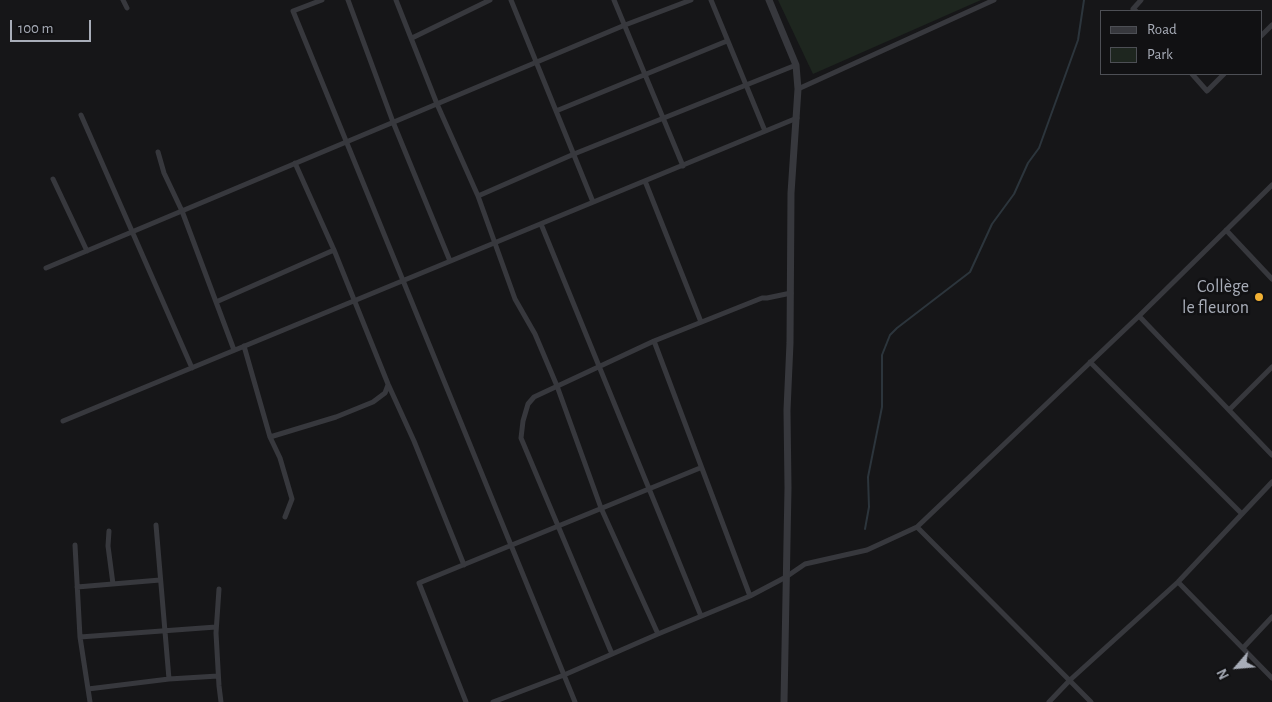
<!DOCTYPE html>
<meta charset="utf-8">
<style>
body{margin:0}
#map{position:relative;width:1272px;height:702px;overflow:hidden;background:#161618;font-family:"Alegreya Sans",sans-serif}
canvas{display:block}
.legend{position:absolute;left:1100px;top:10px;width:162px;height:65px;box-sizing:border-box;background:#111113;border:1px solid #4d4f55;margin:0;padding:6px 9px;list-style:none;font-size:15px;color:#a8adb8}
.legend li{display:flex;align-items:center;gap:10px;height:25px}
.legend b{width:25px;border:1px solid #4d4f55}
.north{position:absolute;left:1212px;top:642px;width:50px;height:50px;-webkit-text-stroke:4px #111113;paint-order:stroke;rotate:243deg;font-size:14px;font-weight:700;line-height:20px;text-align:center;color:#a8adb8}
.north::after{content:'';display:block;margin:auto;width:18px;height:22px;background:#a8adb8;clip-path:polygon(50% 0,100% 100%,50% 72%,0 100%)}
.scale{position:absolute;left:10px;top:20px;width:81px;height:22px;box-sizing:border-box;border:2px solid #a8adb8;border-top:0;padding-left:6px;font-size:15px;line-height:18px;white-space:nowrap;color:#a8adb8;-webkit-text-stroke:4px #111113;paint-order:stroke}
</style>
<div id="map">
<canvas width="1272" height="702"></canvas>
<ul class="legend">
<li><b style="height:6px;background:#37383d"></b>Road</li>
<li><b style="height:14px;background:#1e261f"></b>Park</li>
</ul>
<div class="north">N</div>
<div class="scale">100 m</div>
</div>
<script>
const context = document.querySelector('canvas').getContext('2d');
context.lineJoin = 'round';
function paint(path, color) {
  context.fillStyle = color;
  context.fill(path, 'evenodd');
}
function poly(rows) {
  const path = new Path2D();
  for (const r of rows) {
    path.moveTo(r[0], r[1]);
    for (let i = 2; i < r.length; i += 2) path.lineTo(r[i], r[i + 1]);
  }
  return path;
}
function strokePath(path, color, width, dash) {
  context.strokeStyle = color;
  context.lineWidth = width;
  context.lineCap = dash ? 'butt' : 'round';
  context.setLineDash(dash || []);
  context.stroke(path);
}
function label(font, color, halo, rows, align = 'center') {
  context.font = font + ' "Alegreya Sans",sans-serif';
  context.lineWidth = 5;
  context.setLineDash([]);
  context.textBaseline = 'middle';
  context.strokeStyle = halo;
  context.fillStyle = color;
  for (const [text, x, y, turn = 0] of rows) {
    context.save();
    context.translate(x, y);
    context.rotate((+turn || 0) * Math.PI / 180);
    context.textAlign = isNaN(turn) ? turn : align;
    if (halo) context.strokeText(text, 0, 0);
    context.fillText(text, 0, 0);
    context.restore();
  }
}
const green = poly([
 [778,0,981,0,813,74]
]);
const stream = poly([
 [865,529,869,507,868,477,882,407,882,355,890,335,897,328,970,272,992,224,1014,194,1028,163,1039,148,1078,40,1084,0]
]);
const minor = poly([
 [123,0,127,8],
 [322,0,293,11,575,702],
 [348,0,393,122,450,261],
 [396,0,437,104,478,196,515,299,535,334,557,386,601,508,658,634],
 [511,0,593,202],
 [614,0,683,166],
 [711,0,765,131],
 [1136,11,1133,9,1141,0],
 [1261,36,1272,25],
 [412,38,490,0],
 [1192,74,1207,91,1224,74],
 [798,89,994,0],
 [556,111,727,41],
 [81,115,192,368],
 [158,152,164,173,182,211,234,350],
 [295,163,334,250,388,384,414,441,464,565],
 [53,179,87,251],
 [645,181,701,322],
 [478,196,574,154,796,65],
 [541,224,701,616],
 [1226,230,1272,279],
 [46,268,625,25,691,0],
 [216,302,334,250],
 [1139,316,1272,455],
 [654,341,750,596],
 [244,346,270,437,280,458,292,499,285,517],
 [1090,362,1242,514],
 [1230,409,1272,367],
 [63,421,797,118],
 [270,437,336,417,373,402,385,393,388,385],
 [156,525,169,679,218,676],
 [917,527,1091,702],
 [109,531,108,546,113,584],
 [75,545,80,637,90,702],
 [1178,582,1272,678],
 [77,587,160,580],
 [219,589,216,633,219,686,221,702],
 [80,637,216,627],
 [1243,648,1272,617],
 [612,654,521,438,523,421,528,404,534,397,654,341,762,298,767,298,791,293],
 [88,689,169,679],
 [466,702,419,583,700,468],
 [493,702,564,675,658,634,750,596,786,577,805,564,867,550,917,527,1139,316,1272,185],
 [1049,702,1070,680,1178,582,1272,482]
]);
const tertiary = poly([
 [769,0,796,65,798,89,791,193,790,343,787,410,788,488,784,702]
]);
const markers = [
 [1259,297,5,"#f2b134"]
];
const poiNames = [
 ["Collège",1249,287],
 ["le fleuron",1249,308]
];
paint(green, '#1e261f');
strokePath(stream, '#2c353c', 2);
strokePath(minor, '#37383d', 5);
strokePath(tertiary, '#37383d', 7);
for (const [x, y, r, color] of markers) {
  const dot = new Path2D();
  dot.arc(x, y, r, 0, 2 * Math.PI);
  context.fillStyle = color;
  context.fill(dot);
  strokePath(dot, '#111113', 2);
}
label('18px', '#a8adb8', '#111113', poiNames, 'right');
</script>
